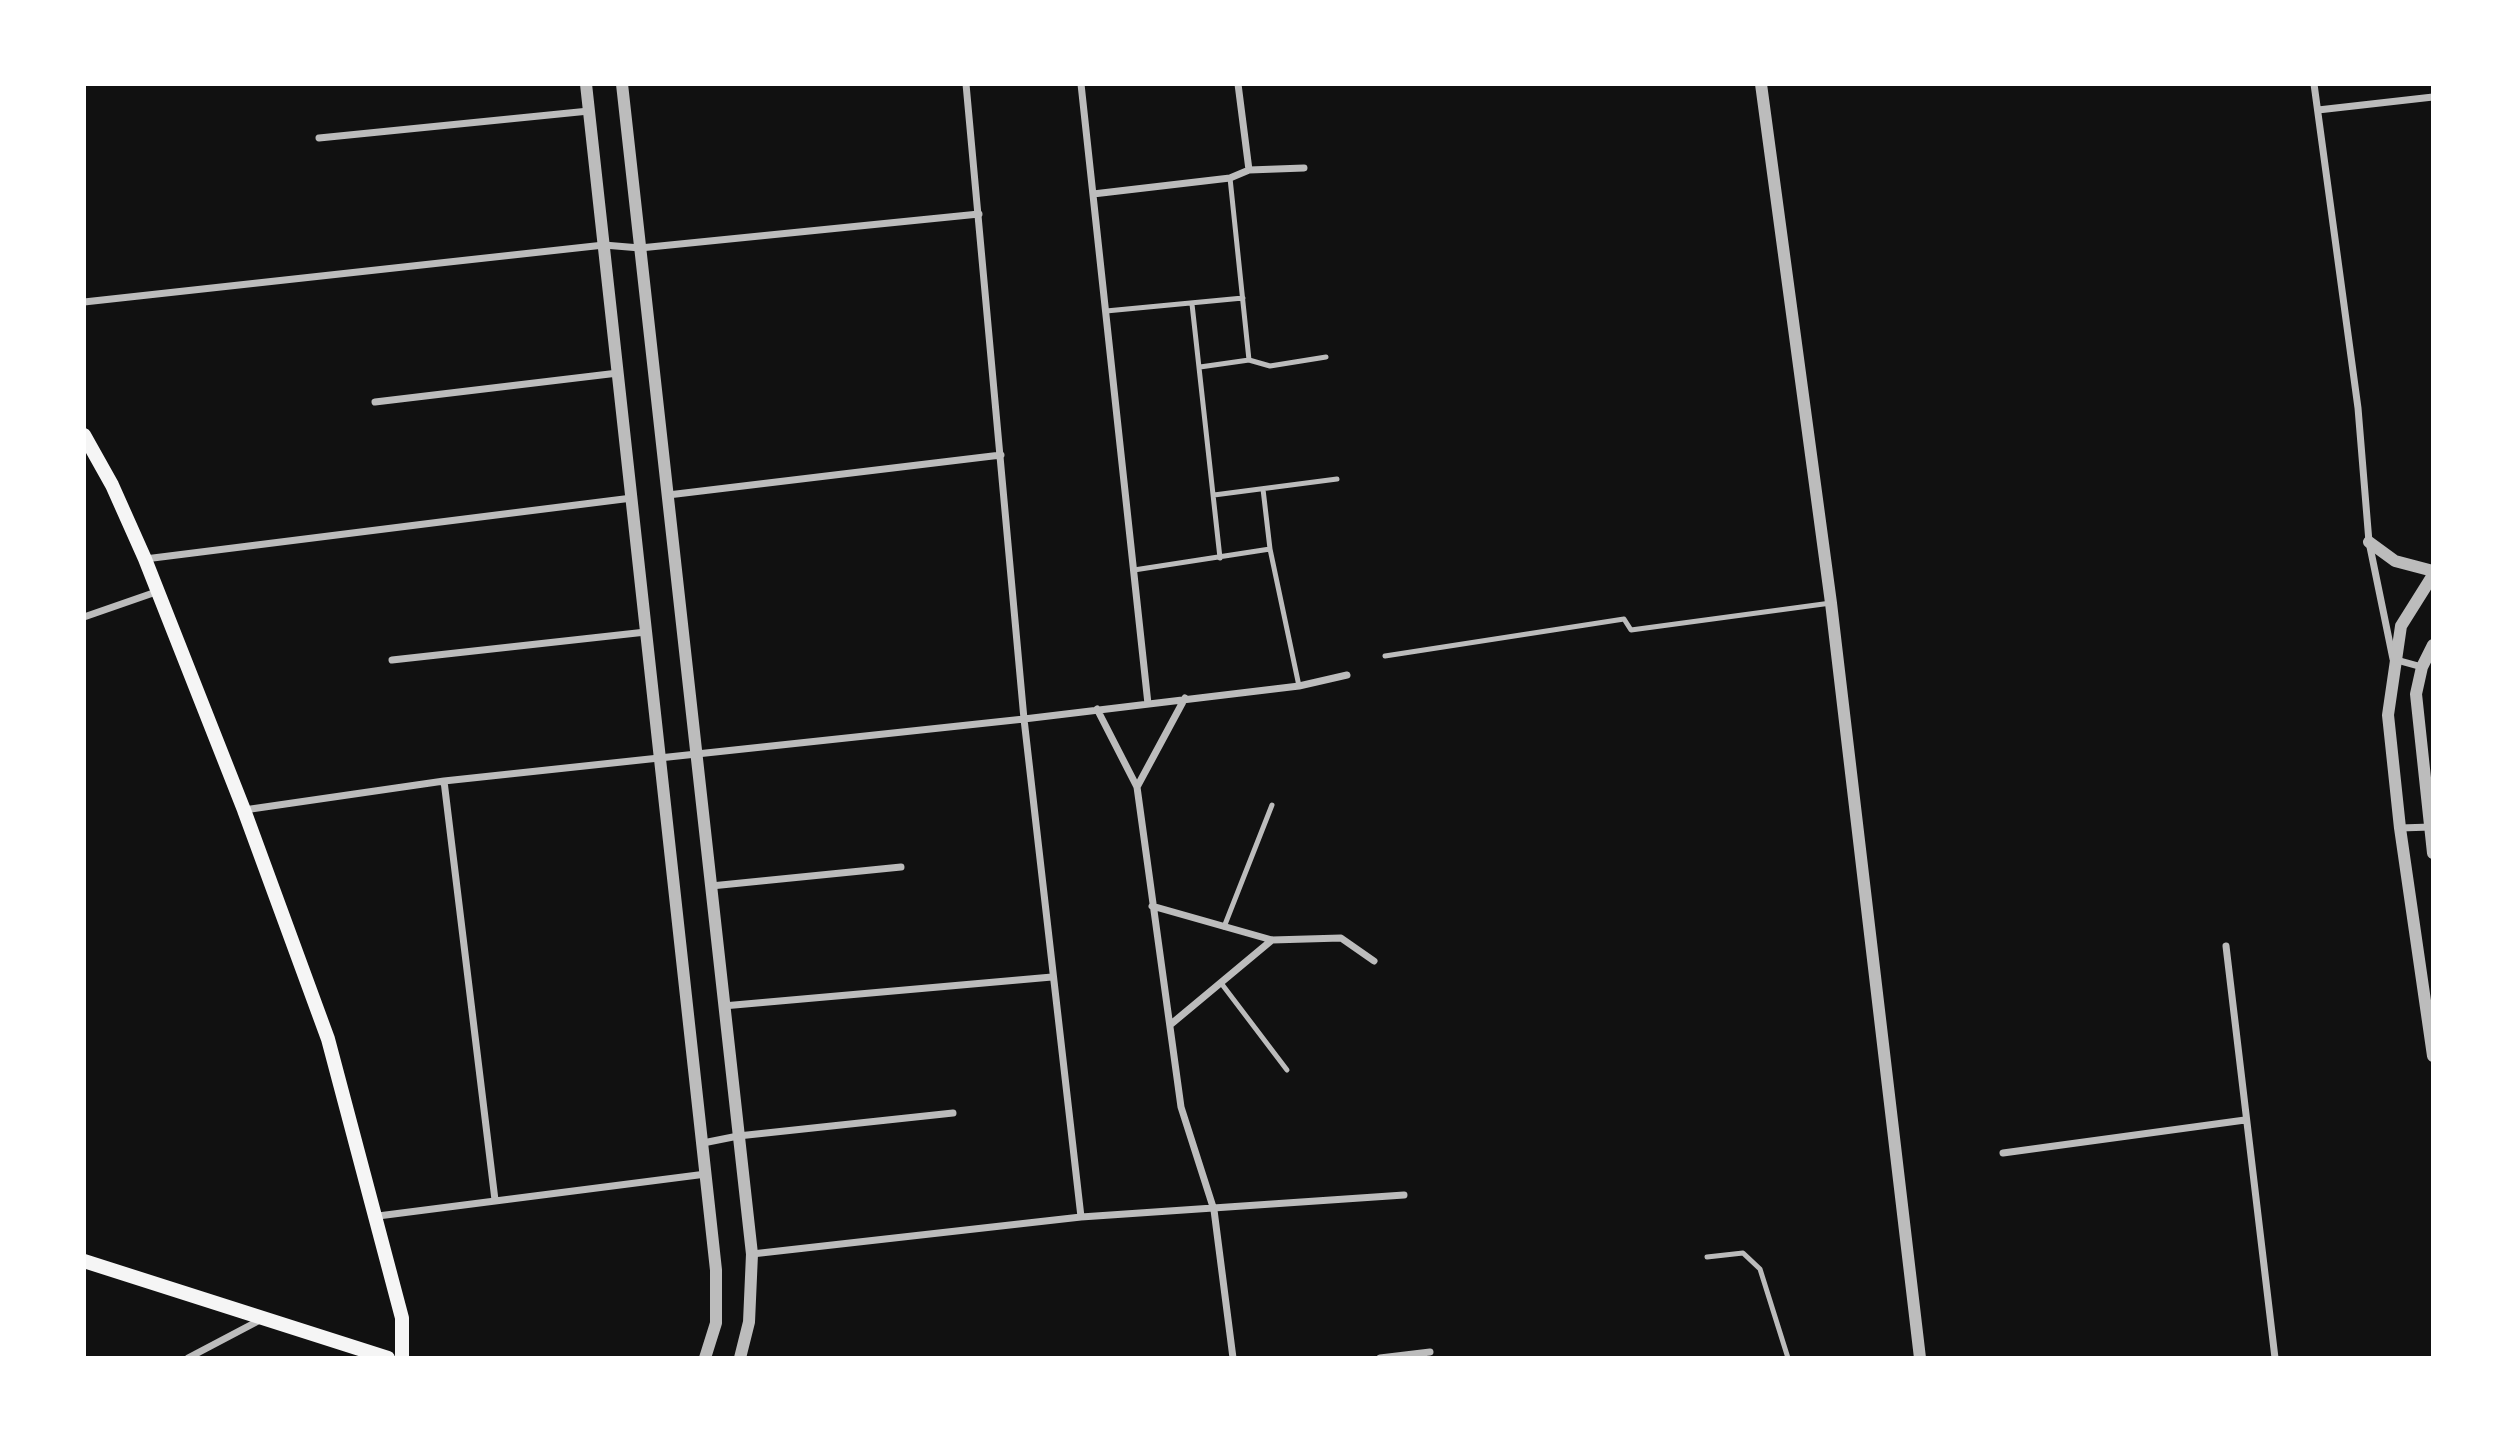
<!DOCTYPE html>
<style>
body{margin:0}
#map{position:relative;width:2517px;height:1442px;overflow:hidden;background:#111;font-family:Poppins,sans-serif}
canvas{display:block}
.frame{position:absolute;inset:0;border:86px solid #fff;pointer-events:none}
</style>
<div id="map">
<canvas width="2517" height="1442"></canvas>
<div class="frame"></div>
</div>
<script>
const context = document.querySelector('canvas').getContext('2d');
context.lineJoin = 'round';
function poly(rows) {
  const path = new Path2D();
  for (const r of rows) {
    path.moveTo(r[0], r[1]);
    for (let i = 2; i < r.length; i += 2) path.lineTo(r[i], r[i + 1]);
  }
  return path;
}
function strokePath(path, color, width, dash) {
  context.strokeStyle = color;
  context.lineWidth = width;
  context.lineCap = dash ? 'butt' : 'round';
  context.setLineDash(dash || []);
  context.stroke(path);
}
const service = poly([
 [1230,178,1249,360],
 [1192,304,1220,558],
 [1106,311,1243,298],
 [1200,367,1249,360,1270,366,1326,357],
 [1263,489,1270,549,1299,686],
 [1214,495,1337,479],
 [1134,570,1270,549],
 [1385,656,1624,619,1631,630,1831,603],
 [1224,927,1272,805],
 [1221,983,1287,1070],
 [1707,1257,1743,1253,1760,1269,1788,1358]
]);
const minor = poly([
 [966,84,1024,719,1081,1217],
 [1081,84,1148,704],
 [1238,84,1249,170],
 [2314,84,2358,408,2369,542,2393,659,2422,667],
 [2318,110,2433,97],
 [319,138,589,111],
 [1093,194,1230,178,1249,170,1304,168],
 [84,302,604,245,640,248,979,214],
 [375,402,618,373],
 [668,495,1001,455],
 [145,559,632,498],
 [84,617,156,592],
 [392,660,646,632],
 [1097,709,1137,787,1181,1107,1214,1210,1233,1358],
 [444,781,495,1200],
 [1137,787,1185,698],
 [244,810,444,781,1024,719,1299,686,1347,675],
 [2400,828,2431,827],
 [711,886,901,867],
 [1152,906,1272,940,1341,938,1374,961],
 [2226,946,2275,1358],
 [723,1006,1052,977],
 [1170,1025,1272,940],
 [703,1143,738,1136,953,1113],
 [2003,1153,2245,1120],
 [378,1216,706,1174],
 [752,1254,1081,1217,1404,1195],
 [188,1358,262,1319],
 [1380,1358,1430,1352]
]);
const tertiary = poly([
 [586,84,716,1270,716,1323,705,1358],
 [622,84,752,1254,749,1322,740,1358],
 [1761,84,1831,603,1920,1358],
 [2369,542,2395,561,2433,571],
 [2433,575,2401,626,2388,715,2400,828,2433,1056],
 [2433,645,2422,667,2416,694,2433,853]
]);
const secondary = poly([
 [84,435,112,485,145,559,244,810,328,1039,402,1318,402,1358],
 [84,1261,388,1358]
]);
strokePath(service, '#bcbcbc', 5);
strokePath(minor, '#bcbcbc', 7);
strokePath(tertiary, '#bcbcbc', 12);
strokePath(secondary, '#f5f5f5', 14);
</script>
